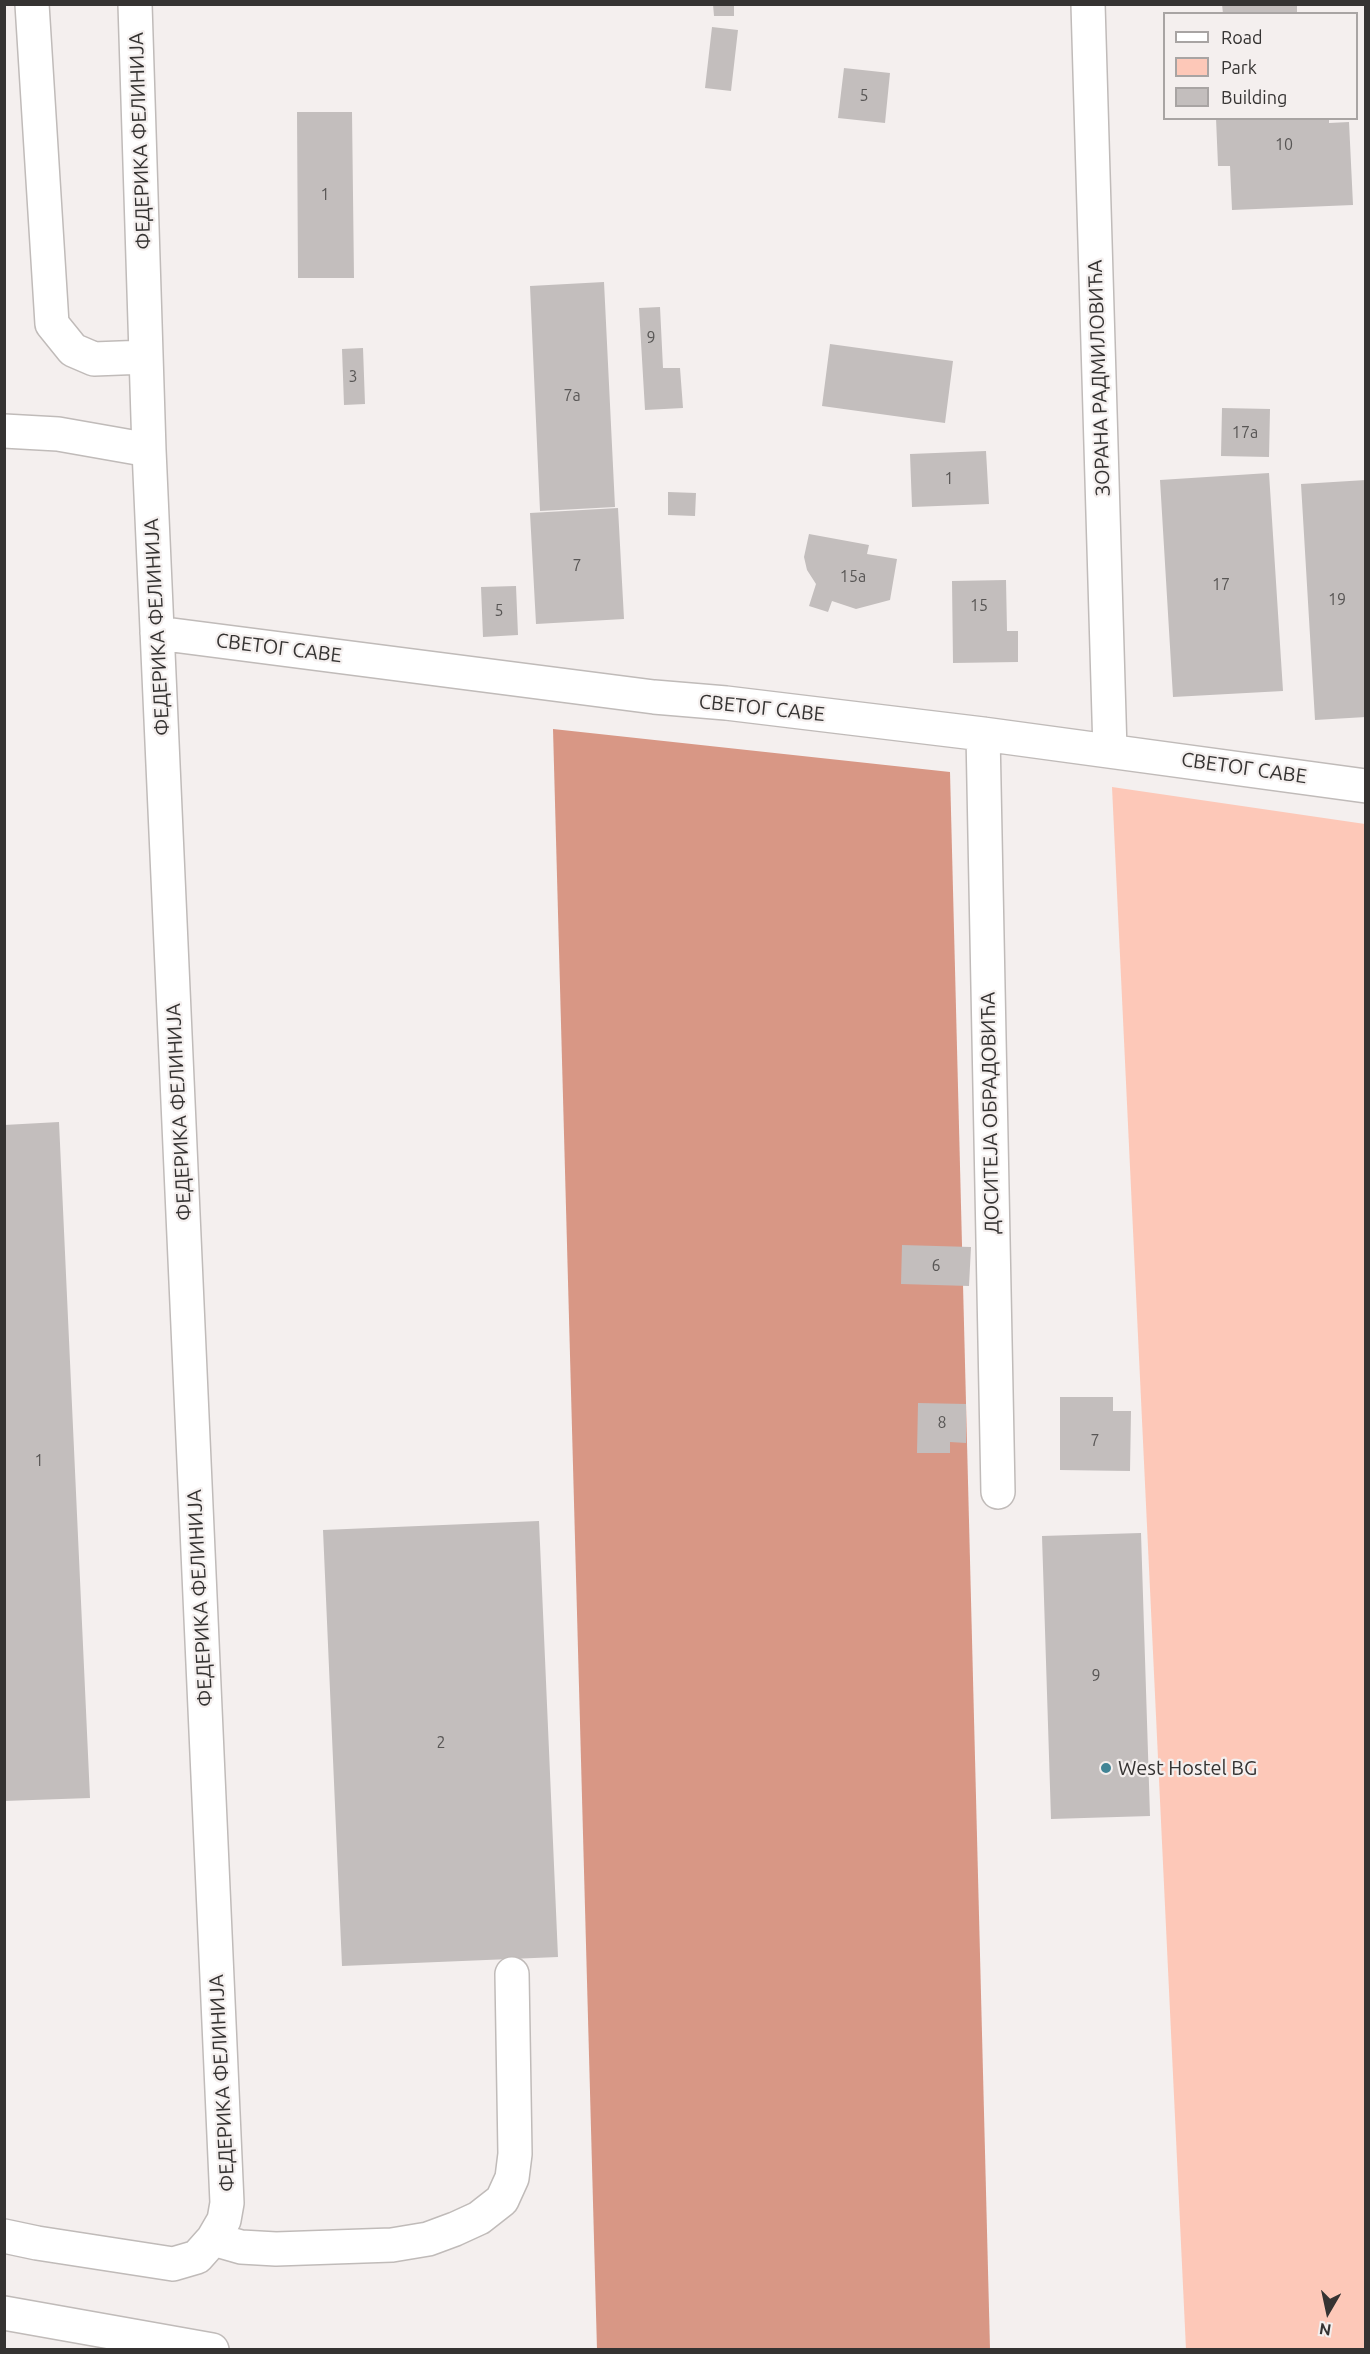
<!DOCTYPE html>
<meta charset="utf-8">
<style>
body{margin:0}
#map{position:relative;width:1370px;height:2354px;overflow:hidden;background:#f4efee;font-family:Ubuntu,sans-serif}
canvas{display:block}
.frame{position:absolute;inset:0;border:6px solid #353332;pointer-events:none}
.legend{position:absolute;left:1163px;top:12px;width:195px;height:108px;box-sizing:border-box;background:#f4efee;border:2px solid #a8a4a3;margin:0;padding:8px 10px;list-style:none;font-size:18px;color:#353332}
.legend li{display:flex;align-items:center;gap:12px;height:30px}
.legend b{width:30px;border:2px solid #a8a4a3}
.north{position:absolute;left:1298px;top:2282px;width:60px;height:60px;-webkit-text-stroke:4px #f4efee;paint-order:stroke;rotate:189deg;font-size:16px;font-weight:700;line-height:24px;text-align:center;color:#353332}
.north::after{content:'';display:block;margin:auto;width:21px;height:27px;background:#353332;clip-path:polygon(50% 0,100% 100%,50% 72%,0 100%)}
</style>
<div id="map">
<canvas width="1370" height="2354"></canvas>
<div class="frame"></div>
<ul class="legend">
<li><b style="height:8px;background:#fff"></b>Road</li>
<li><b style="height:16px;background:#fdc8b8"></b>Park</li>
<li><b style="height:16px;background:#c3bebd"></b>Building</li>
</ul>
<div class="north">N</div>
</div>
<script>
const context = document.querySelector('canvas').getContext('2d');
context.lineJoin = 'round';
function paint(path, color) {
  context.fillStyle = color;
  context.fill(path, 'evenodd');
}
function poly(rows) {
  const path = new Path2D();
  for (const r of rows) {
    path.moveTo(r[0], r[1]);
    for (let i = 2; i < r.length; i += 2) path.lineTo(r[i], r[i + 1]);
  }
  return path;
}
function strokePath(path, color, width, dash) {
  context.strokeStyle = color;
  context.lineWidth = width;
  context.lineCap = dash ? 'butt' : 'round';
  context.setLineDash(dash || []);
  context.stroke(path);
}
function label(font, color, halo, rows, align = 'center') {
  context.font = font + ' Ubuntu,sans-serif';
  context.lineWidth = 4.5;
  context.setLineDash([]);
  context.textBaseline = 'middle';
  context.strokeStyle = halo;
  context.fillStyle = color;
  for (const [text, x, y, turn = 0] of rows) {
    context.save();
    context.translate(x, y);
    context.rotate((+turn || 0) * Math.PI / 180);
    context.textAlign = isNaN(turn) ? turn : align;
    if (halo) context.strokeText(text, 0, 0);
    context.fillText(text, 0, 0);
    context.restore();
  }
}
const green = poly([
 [1112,787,1365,824,1365,2349,1186,2349]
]);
const forest = poly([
 [553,729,950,772,990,2349,597,2349]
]);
const building = poly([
 [713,4,734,4,734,16,714,16],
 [1222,4,1297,4,1297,14,1223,14],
 [712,27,738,30,731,91,705,88],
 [844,68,890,73,885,123,838,118],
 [297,112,352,112,354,278,298,278],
 [1216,118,1329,118,1329,123,1349,122,1353,205,1232,210,1230,166,1218,166],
 [604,282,615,507,540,511,530,286],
 [660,307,663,368,680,368,683,408,645,410,639,308],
 [830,344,953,361,945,423,822,406],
 [363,348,365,404,344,405,342,349],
 [1222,408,1270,409,1269,457,1221,456],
 [986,451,989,504,912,507,910,454],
 [1269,473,1283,691,1173,697,1160,480],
 [1366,480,1366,717,1315,720,1301,484],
 [668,492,696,493,695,516,668,515],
 [618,508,624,619,536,624,530,513],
 [809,534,869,545,867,554,897,559,890,600,856,609,832,601,828,612,809,606,816,584,807,570,804,557],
 [1006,580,1007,631,1018,631,1018,662,953,663,952,581],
 [516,586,518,635,483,637,481,587],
 [59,1122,90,1798,4,1801,4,1125],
 [902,1245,971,1247,969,1286,901,1284],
 [1060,1397,1113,1397,1113,1411,1131,1411,1130,1471,1060,1470],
 [918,1403,966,1404,966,1443,950,1442,950,1453,917,1453],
 [539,1521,558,1957,342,1966,323,1530],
 [1141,1533,1150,1816,1051,1819,1042,1536]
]);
const minor = poly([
 [32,4,52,324,73,350,94,359,146,357],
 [1088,4,1110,751],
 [4,431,58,434,149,450],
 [157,633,654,697,726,703,983,734,1366,786],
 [983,734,998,1492],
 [4,2236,37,2243,173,2264,197,2257,213,2239,224,2220,227,2203,149,450,135,4],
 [213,2239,241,2247,276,2249,392,2245,428,2239,455,2229,479,2218,502,2200,512,2178,515,2154,512,1974]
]);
const highway = poly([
 [4,2313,212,2350]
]);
const markers = [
 [1106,1768,6,"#418495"]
];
const numberNames = [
 ["5",864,96],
 ["10",1284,145],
 ["1",325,195],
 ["9",651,338],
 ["3",353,377],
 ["7a",572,396],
 ["17a",1245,433],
 ["1",949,479],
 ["7",577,566],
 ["15a",853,577],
 ["17",1221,585],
 ["19",1337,600],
 ["15",979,606],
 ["5",499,611],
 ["6",936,1266],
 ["8",942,1423],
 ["7",1095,1441],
 ["1",39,1461],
 ["9",1096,1676],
 ["2",441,1743]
];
const streetNames = [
 ["ФЕДЕРИКА ФЕЛИНИЈА",140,141,-92],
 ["ЗОРАНА РАДМИЛОВИЋА",1099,378,-92],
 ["ФЕДЕРИКА ФЕЛИНИЈА",157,627,-93],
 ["СВЕТОГ САВЕ",279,648,7],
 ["СВЕТОГ САВЕ",762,708,6],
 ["СВЕТОГ САВЕ",1244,768,8],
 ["ФЕДЕРИКА ФЕЛИНИЈА",179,1112,-93],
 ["ДОСИТЕЈА ОБРАДОВИЋА",990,1113,-91],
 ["ФЕДЕРИКА ФЕЛИНИЈА",200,1598,-93],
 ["ФЕДЕРИКА ФЕЛИНИЈА",222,2083,-93]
];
const poiNames = [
 ["West Hostel BG",1118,1768]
];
paint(green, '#fdc8b8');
paint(forest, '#d89785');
paint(building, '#c3bebd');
strokePath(minor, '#c0bbb9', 36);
strokePath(highway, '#c0bbb9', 36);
strokePath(minor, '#fff', 33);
strokePath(highway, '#fff', 33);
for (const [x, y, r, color] of markers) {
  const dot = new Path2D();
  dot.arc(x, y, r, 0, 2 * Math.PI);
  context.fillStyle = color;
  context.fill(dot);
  strokePath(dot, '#f4efee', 2);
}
label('16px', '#585655', null, numberNames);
label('20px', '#353332', '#f4efee', streetNames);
label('20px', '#353332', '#f4efee', poiNames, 'left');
</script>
